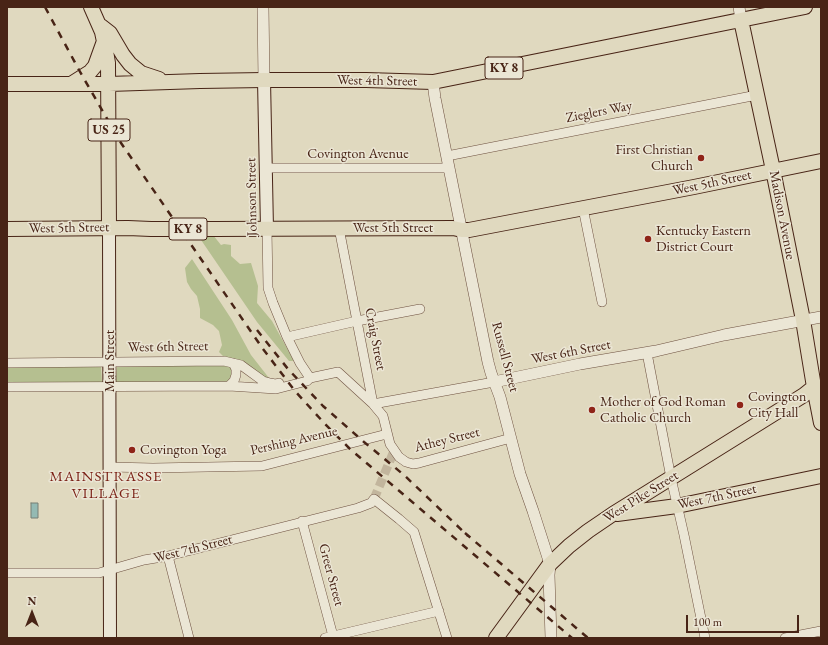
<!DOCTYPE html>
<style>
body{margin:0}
#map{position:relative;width:828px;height:645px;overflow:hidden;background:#e0d9bf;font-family:"EB Garamond",serif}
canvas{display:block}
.frame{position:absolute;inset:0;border:8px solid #482416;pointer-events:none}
.north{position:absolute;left:12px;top:593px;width:40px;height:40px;-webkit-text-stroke:3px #ebe6d5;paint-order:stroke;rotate:0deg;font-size:11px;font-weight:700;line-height:16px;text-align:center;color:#482416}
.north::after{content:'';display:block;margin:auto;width:14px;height:18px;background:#482416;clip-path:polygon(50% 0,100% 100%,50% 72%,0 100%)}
.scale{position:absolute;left:686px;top:615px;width:113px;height:18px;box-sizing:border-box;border:2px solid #482416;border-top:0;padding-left:5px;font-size:12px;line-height:14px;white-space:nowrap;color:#482416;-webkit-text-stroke:3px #ebe6d5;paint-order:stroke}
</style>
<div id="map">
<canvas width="828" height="645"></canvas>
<div class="frame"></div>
<div class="north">N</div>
<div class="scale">100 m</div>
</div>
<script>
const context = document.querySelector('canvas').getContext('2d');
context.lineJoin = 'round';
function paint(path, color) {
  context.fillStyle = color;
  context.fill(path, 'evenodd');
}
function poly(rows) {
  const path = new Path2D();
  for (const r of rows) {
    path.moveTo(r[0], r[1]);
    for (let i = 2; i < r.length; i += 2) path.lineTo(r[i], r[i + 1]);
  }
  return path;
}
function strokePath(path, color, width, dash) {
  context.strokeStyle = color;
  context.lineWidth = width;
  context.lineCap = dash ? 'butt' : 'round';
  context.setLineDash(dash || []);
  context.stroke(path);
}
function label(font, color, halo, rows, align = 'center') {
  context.font = font + ' "EB Garamond",serif';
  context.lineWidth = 3;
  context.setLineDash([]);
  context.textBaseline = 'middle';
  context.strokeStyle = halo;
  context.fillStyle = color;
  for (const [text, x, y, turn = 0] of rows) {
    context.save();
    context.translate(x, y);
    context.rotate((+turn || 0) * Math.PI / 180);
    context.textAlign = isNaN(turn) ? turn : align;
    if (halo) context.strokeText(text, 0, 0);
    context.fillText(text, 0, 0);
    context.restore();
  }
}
const green = poly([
 [213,235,221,245,224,244,231,245,231,256,240,264,251,263,258,286,257,303,272,321,294,361,289,361,257,322,199,237],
 [192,259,232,320,251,355,269,378,262,378,226,359,219,352,222,345,219,331,213,325,200,318,200,309,197,296,191,289,187,282,185,268],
 [7,365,101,366,102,382,7,382],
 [228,365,231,367,233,374,229,380,226,382,117,382,116,381,117,366]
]);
const water = poly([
 [31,503,38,503,38,518,31,518,31,503]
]);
const minorTunnel = poly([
 [374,499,394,451]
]);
const minor = poly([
 [447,156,757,95],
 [267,168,449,168],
 [583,208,602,302],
 [339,228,373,404],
 [267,229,268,288,273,303,287,337,300,363,310,378],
 [287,337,357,321,420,309],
 [647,353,671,478,684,535,705,638],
 [7,363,224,361,241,365,245,368,263,381,270,383,275,384,279,383],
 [229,386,234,381,236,375,236,369,233,363],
 [7,387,229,386,276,389,307,381,310,378,338,372,373,404,383,416,390,444,399,457,406,462,413,464,419,463,511,438],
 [373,404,494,382],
 [110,467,153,468,262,466,387,434],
 [302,521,333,636],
 [168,556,189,638],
 [7,573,99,573,144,560,168,556,358,508,371,503,374,499,399,519,414,532,447,638],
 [325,638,439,611],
 [785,638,821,631]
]);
const tertiary = poly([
 [263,7,264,80],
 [739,7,741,20],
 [433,82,435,98,488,362,491,373,500,397,520,474,533,511,550,564,549,575,551,638],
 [494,382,580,364,656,351,724,335,821,317]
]);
const secondary = poly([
 [264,80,267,229],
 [109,228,110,638]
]);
const primary = poly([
 [91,7,102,32,106,51,108,63,109,228],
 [741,20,773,170,803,320,814,387,821,423],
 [101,26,110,33,123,55,130,64,141,73,159,79],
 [7,84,109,84,200,81,264,80,366,80,433,82,805,7],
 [71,84,90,72,95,66,104,41],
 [7,229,128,228,151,229,214,229,453,228,462,230,469,230,694,187,821,161],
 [617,514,677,506,821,476],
 [496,638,550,564,569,546,588,531,613,514,804,395,814,387]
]);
const rail = poly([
 [45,7,79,70,121,143,263,349,295,391,325,424,350,449,572,638],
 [257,330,288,369,323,406,364,442,404,475,468,536],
 [465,533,588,638]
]);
const markers = [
 [701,158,4,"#8f2418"],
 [648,239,4,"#8f2418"],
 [740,405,4,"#8f2418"],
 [592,410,4,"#8f2418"],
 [132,450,4,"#8f2418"]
];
const shields = [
 [504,68,38],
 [109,130,42],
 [188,229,38]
];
const shieldNames = [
 ["KY 8",504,68],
 ["US 25",109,130],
 ["KY 8",188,229]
];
const streetNames = [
 ["West 4th Street",377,81,1],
 ["Zieglers Way",599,112,-11],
 ["Covington Avenue",358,154],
 ["West 5th Street",712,183,-12],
 ["Johnson Street",252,197,-91],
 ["Madison Avenue",782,215,79],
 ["West 5th Street",69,228,-1],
 ["West 5th Street",393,228],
 ["Craig Street",375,339,79],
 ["West 6th Street",168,347,-1],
 ["West 6th Street",571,352,-11],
 ["Russell Street",505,357,75],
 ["Main Street",110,361,-90],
 ["Athey Street",447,440,-14],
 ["Pershing Avenue",294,441,-13],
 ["West Pike Street",641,497,-32],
 ["West 7th Street",717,497,-12],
 ["West 7th Street",193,549,-14],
 ["Greer Street",331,575,75]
];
const poiNames = [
 ["First Christian",693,150,"right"],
 ["Church",693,166,"right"],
 ["Kentucky Eastern",656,231],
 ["District Court",656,247],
 ["Covington",748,397],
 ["City Hall",748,413],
 ["Mother of God Roman",600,402],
 ["Catholic Church",600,418],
 ["Covington Yoga",140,450]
];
const neighbourhoodNames = [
 ["MAINSTRASSE",106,477],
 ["VILLAGE",106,494]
];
paint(green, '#b5bf90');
paint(water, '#94bab3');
strokePath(water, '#767e74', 1);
strokePath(minorTunnel, '#c2b59d', 9, [9, 4.5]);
strokePath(minor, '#6e5140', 10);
strokePath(tertiary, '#6e5140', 12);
strokePath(secondary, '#482416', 14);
strokePath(primary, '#482416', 16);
strokePath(minor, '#ebe6d5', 9);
strokePath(tertiary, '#ebe6d5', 11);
strokePath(secondary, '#ebe6d5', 12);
strokePath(primary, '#e0d9bf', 14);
strokePath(rail, '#482416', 2.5, [7, 7]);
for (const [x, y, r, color] of markers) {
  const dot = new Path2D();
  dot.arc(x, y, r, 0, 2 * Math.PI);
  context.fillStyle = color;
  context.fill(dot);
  strokePath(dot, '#ebe6d5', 1.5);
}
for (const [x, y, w] of shields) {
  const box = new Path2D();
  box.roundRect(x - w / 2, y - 11, w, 22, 3);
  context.fillStyle = '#ebe6d5';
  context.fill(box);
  strokePath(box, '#482416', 1);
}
label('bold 13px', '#482416', null, shieldNames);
label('14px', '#482416', '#ebe6d5', streetNames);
label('14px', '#482416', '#ebe6d5', poiNames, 'left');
context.letterSpacing = '1px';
label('15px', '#7a1f14', '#ebe6d5', neighbourhoodNames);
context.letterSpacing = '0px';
</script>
